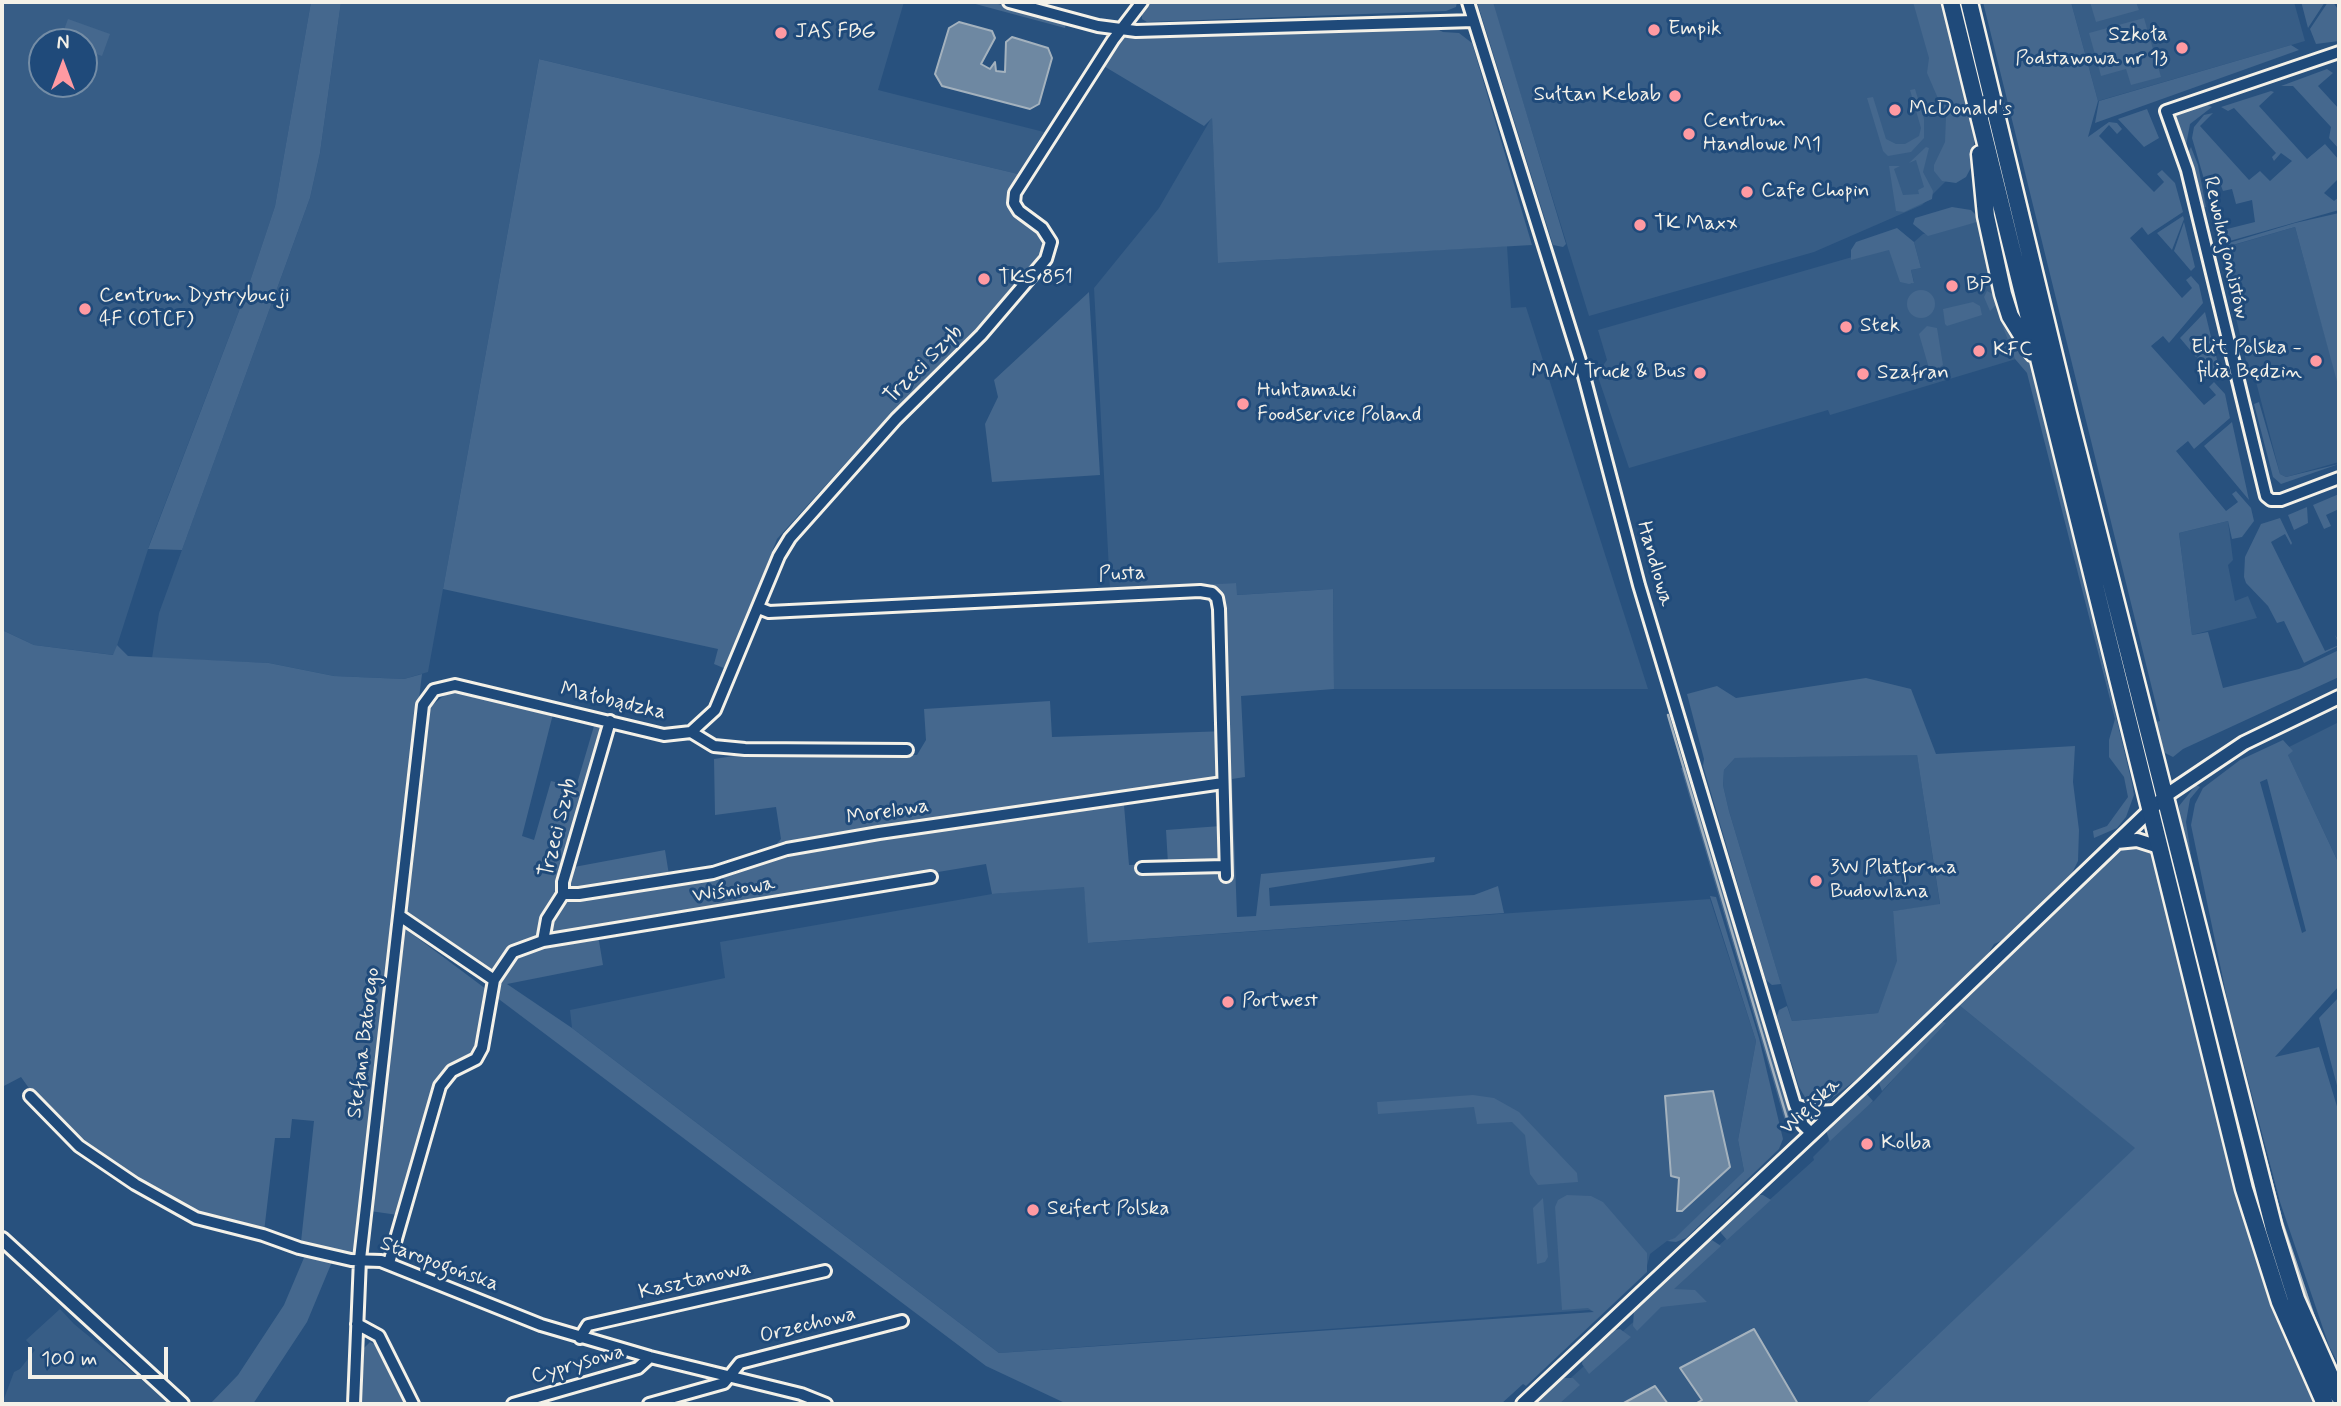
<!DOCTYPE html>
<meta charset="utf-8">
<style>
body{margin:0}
#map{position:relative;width:2341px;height:1406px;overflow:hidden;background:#28517e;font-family:Mynerve,sans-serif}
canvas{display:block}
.frame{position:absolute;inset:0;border:4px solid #f4f1e8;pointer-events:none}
.north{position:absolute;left:28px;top:28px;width:70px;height:70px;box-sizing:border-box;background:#1f4a7a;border:2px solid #748da6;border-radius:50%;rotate:0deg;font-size:19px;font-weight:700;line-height:28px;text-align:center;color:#f4f1e8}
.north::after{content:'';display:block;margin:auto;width:24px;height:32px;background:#ff9aa2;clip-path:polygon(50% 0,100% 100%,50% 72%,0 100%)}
.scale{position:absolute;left:28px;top:1347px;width:140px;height:32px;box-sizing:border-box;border:4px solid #f4f1e8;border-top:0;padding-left:9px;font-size:21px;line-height:24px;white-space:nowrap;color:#f4f1e8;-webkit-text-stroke:5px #1f4a7a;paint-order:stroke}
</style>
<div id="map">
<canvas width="2341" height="1406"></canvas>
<div class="frame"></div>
<div class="north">N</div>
<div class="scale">100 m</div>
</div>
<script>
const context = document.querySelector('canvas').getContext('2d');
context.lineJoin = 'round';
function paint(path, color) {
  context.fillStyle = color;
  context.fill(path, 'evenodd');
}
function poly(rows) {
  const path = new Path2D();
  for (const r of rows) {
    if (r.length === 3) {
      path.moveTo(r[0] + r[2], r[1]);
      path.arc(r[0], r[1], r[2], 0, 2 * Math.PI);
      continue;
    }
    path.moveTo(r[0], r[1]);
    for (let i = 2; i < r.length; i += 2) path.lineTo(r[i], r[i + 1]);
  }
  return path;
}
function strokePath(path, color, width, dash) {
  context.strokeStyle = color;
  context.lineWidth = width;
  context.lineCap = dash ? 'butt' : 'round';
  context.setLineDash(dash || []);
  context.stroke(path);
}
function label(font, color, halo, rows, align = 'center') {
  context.font = font + ' Mynerve,sans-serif';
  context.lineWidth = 6;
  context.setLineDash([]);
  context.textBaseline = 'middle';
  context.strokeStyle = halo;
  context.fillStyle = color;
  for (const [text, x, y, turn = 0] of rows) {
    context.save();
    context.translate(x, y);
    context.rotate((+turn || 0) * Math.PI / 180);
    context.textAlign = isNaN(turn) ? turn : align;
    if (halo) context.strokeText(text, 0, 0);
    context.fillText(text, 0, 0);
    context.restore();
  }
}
const built = poly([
 [2,2,311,2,275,206,247,290,150,543,114,655,34,645,2,630],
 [42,42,84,42,84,84,42,84],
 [341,2,904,2,878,90,1044,132,1018,174,539,59,428,672,404,679,334,676,269,663,152,658,159,613,310,198,320,153],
 [1492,2,1918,2,1967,160,1922,205,1814,252,1589,316],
 [2071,2,2294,2,2305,41,2098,101],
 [1212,117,1219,263,1507,246,1511,308,1526,307,1648,689,1334,689,1333,589,1236,595,1235,583,1110,589,1094,288,1159,208],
 [1981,221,2016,359,1830,415,1828,410,1629,468,1597,374,1607,360,1598,330,1901,243,1911,284,1914,282,1911,270,1921,268,1914,242,1923,234],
 [2295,227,2339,386,2339,462,2286,477,2280,474,2254,374,2249,374,2220,249],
 [2228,521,2233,560,2228,565,2235,601,2248,596,2257,618,2192,635,2179,533],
 [2339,722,2339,864,2285,749],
 [1917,754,1940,905,1893,911,1898,961,1878,1013,1792,1021,1729,811,1723,785,1724,770,1735,758],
 [1084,886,1089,943,1710,899,1756,1041,1738,1140,1744,1171,1675,1239,1667,1241,1650,1254,1646,1270,1599,1314,1589,1310,999,1353,572,1028,570,1010,725,978,720,942,992,894],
 [1959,1005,2136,1148,1865,1404,1547,1404,1544,1402,1814,1160,1813,1157,1829,1141,1826,1130,1874,1101],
 [60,1309,74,1324,171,1404,2,1404,14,1372,20,1369,35,1350,26,1340]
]);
const green = poly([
 [311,2,341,2,320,153,310,198,182,550,148,549,247,290,275,206],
 [968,2,991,2,1066,23,1065,28],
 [1150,2,1457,2,1456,7,1446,11,1147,22,1142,19,1142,14],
 [1477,2,1493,2,1566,244,1563,247,1553,245],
 [1913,2,1942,2,1965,87,1974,139,1974,162,1966,177,1956,183,1942,181,1934,171,1934,165,1945,142,1946,117,1927,73,1929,58],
 [1983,2,2071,2,2098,101,2088,137,2109,122,2117,123,2122,129,2117,134,2109,125,2099,136,2154,192,2164,182,2157,174,2162,170,2175,183,2183,212,2148,235,2142,227,2130,238,2182,298,2192,288,2186,280,2191,276,2199,285,2203,303,2169,343,2163,336,2151,346,2204,405,2216,395,2209,387,2214,382,2225,394,2230,418,2194,449,2188,441,2176,451,2226,511,2238,502,2232,494,2236,491,2251,508,2254,521,2242,537,2232,539,2228,521,2179,533,2192,635,2208,632,2223,688,2299,669,2339,650,2339,677,2183,749,2173,757,2165,753,2159,742,2156,722,2160,721],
 [2090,2,2136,2,2139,10,2096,22],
 [2301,2,2325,2,2308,28,2302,5],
 [2328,2,2333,2,2339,11,2339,41,2316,44,2310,29],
 [2144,18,2161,77,2131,85,2126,69,2101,76,2089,33],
 [68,19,110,34,102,56,84,50,84,42,60,41],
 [1433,27,1443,32,1459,33,1472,43,1532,245,1218,263,1212,118,1204,126,1102,65,1117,38],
 [2291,45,2299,50,2095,123,2099,101],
 [539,59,1018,174,1008,200,1012,214,1036,230,1043,242,1039,258,1000,312,893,411,777,539,726,669,714,664,718,649,443,589],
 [2327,69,2333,73,2318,86,2339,109,2339,149,2329,138,2331,127,2293,86,2281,86],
 [1915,89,1924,119,1924,138,1911,152,1888,156,1883,151,1867,98,1873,97,1886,139,1896,144,1905,144,1919,136,1921,128,1910,90],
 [2271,91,2274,92,2259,106,2307,159,2325,144,2339,160,2339,178,2324,193,2334,201,2339,197,2339,210,2219,244,2215,232,2255,222,2252,200,2236,204,2232,189,2223,191,2220,183,2206,186,2192,138,2194,127,2204,115,2213,113,2200,126,2249,180,2260,171,2270,181,2292,161,2281,153,2274,161,2272,157,2276,153,2234,108,2228,111,2221,107],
 [2203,103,2212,107,2190,124,2185,151,2175,118,2182,110],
 [2147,109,2159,138,2144,147,2118,119],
 [1926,147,1929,148,1923,172,1933,191,1932,199,1904,212,1896,211,1889,166,1900,166,1894,169,1903,195,1919,194,1918,190,1924,187,1916,160,1909,163],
 [2191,147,2198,165,2206,207,2201,208,2187,155],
 [1952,207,1971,210,1977,216,1977,222,1928,236,1913,224,1915,218],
 [2339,213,2339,389,2295,227,2219,249,2222,245,2295,223],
 [2183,216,2184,219,2172,250,2157,233],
 [2184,222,2195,267,2191,271,2174,251],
 [1897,228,1914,242,1921,268,1911,270,1914,283,1909,284,1900,282,1889,250,1851,260,1851,250,1856,242],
 [1921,304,14],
 [1987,291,1999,297,2029,357,2132,783,2134,795,2126,817,2117,828,2094,838,2093,831,2107,826,2128,797,2124,777,2109,757,2109,740,2115,719,2027,373,2015,359,2000,319,2004,314,1995,306,1990,311,1984,297],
 [1089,292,1100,475,992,482,985,424,998,397,994,380],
 [1973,302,1980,306,1982,315,1947,326,1945,324,1943,309],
 [2205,312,2212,341,2196,357,2180,338],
 [1927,326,1937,328,1943,365,1940,367,1945,378,1933,382,1919,334],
 [2213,343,2220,372,2215,378,2197,358],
 [2259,402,2280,474,2286,477,2339,464,2281,484,2273,477,2254,404],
 [2232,422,2249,500,2204,446],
 [2339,494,2339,509,2326,515,2331,526,2324,529,2313,505],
 [2307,507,2308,523,2294,530,2288,515],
 [2280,518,2292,543,2291,545,2285,534,2271,542,2325,651,2339,645,2335,635,2339,641,2339,646,2304,663,2284,621,2277,623,2268,606,2246,583,2244,577,2245,557,2261,524],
 [1236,583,1237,595,1333,589,1334,689,1241,696,1245,777,1232,779,1237,917,1256,916,1261,874,1435,857,1434,862,1269,888,1270,906,1474,895,1498,886,1504,913,1088,943,1084,887,992,894,986,864,597,929,603,965,507,984,572,1028,999,1353,1594,1312,1588,1308,1562,1310,1555,1207,1558,1200,1567,1195,1591,1196,1603,1202,1647,1253,1647,1272,1526,1386,1523,1384,1501,1404,1067,1404,986,1366,496,997,504,977,501,968,493,973,468,959,406,912,430,707,447,693,463,692,553,714,522,836,534,840,551,781,576,787,594,726,610,729,574,867,665,850,669,875,701,870,774,847,781,839,776,807,715,815,714,759,747,754,917,755,926,740,924,709,1050,701,1052,737,1227,731,1224,598,1211,584],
 [1221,787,1221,826,1166,830,1168,864,1129,865,1124,805],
 [2,630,34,645,113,655,117,645,128,656,269,663,334,676,404,679,422,674,391,930,359,1212,357,1263,334,1257,307,1322,253,1404,210,1404,238,1375,284,1305,306,1253,300,1251,314,1121,292,1119,290,1138,275,1138,264,1232,200,1216,137,1181,81,1144,48,1115,21,1077,2,1087],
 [1866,678,1911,689,1936,754,2075,746,2073,782,2079,830,2078,861,2072,873,2006,939,1994,944,1985,959,1861,1076,1827,1102,1814,1105,1809,1104,1799,1087,1777,1016,1779,1010,1787,1006,1792,1021,1878,1013,1897,961,1893,911,1940,904,1917,755,1735,758,1724,770,1723,785,1729,811,1781,984,1772,985,1766,980,1703,766,1704,759,1687,694,1717,686,1736,698],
 [2283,740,2293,751,2288,755,2339,864,2339,986,2275,1057,2319,1047,2339,1113,2339,1365,2329,1346,2280,1202,2229,1008,2191,825,2195,804,2203,788,2240,760],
 [2267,779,2306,931,2302,933,2260,782],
 [1681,768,1689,769,1779,1065,1793,1131,1788,1131],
 [2196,785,2200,787,2190,799,2186,822,2193,868,2180,827,2179,806],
 [2136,847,2148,851,2157,861,2236,1193,2270,1304,2314,1404,1865,1404,2135,1148,1959,1005,2101,867,2123,849],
 [1710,896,1716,897,1759,1038,1783,1139,1779,1149,1686,1238,1676,1242,1667,1241,1675,1238,1744,1171,1738,1140,1756,1041],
 [399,924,490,992,479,1056,440,1086,405,1216,370,1211],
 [2339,997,2339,1093,2319,1018],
 [1940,1021,1946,1023,1882,1091,1877,1078],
 [2213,1030,2267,1228,2336,1404,2330,1404,2299,1339,2253,1203,2210,1031],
 [1864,1091,1873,1101,1830,1141,1825,1128],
 [1473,1095,1494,1098,1519,1112,1577,1173,1578,1182,1538,1185,1530,1174,1525,1135,1512,1122,1477,1124,1474,1107,1378,1114,1377,1102],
 [1752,1195,1763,1195,1771,1200,1727,1240,1721,1233,1721,1225],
 [1543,1198,1548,1257,1545,1262,1537,1264,1533,1208],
 [1712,1240,1721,1246,1674,1289,1695,1290,1707,1302,1661,1307,1637,1331,1633,1326,1634,1309,1686,1262,1703,1242],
 [1620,1329,1631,1337,1589,1374,1582,1364,1583,1357,1614,1330],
 [370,1342,376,1345,407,1404,362,1404,364,1348],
 [1561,1378,1573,1378,1580,1385,1559,1404,1533,1404]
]);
const water = poly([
 [959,22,992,31,995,38,981,64,990,69,995,62,996,71,1005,72,1006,42,1012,37,1048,48,1052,58,1039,104,1030,109,942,86,935,74,949,28,959,22],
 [1713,1091,1730,1167,1682,1211,1677,1211,1679,1178,1671,1176,1665,1096,1713,1091],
 [1754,1329,1798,1404,1695,1404,1702,1400,1680,1368,1754,1329],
 [1655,1386,1668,1404,1622,1404,1655,1386]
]);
const stream = poly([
 [1668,715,1789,1125],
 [2233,1034,2282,1222,2318,1329,2339,1372]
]);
const minor = poly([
 [1009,2,1098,26,1136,31,1474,21],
 [1468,2,1580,361,1639,585,1795,1105,1803,1125,1811,1133],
 [2339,52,2166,111,2187,170,2266,496,2271,500,2281,500,2339,478],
 [759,608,769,612,1200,591,1212,593,1217,598,1219,609,1226,876],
 [691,732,714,746,745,749,907,750],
 [1142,868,1225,866],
 [563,894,579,894,713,873,787,849,879,833,1223,783],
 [400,916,494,980],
 [543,941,547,919,563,894,563,882,610,721],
 [30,1096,79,1146,135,1184,196,1218,263,1235,299,1248,351,1260,381,1261,541,1325,650,1357,801,1394,826,1404],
 [1795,1105,1817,1112,1834,1111],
 [389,1263,440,1086,452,1071,476,1059,482,1048,494,980,513,952,543,941,931,877],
 [357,1324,379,1336,413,1404],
 [580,1338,588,1325,825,1271],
 [354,1404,360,1259,423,705,434,690,455,685,664,735,691,732,715,710,779,556,790,538,896,419,981,335,1046,259,1051,242,1042,228,1019,211,1014,203,1015,193,1113,40,1142,2],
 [513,1404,638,1368,650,1357],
 [649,1404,724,1383,740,1363,902,1321]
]);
const tertiary = poly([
 [2117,842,2137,840,2159,847],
 [2,1239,182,1404],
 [1523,1404,1867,1082,2165,796,2244,743,2339,697]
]);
const primary = poly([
 [1951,2,2244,1189,2280,1302,2325,1404],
 [1969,2,2068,413,2274,1229,2296,1299,2339,1396],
 [1980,154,1986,216,2003,294,2010,316,2033,353]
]);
const markers = [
 [1654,30,7,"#ff9aa2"],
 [781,33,7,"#ff9aa2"],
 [2182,48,7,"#ff9aa2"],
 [1675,96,7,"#ff9aa2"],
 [1895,110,7,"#ff9aa2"],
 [1689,134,7,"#ff9aa2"],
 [1747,192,7,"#ff9aa2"],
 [1640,225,7,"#ff9aa2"],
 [984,279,7,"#ff9aa2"],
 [1952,286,7,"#ff9aa2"],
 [85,309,7,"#ff9aa2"],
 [1846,327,7,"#ff9aa2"],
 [1979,351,7,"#ff9aa2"],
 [2316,361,7,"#ff9aa2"],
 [1700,373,7,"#ff9aa2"],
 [1863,374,7,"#ff9aa2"],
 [1243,404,7,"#ff9aa2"],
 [1816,881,7,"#ff9aa2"],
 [1228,1002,7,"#ff9aa2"],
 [1867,1144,7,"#ff9aa2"],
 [1033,1210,7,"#ff9aa2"]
];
const poiNames = [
 ["Empik",1668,30],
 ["JAS FBG",795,33],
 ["Szkoła",2168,36,"right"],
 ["Podstawowa nr 13",2168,60,"right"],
 ["Sułtan Kebab",1661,96,"right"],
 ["McDonald's",1909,110],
 ["Centrum",1703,122],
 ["Handlowe M1",1703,146],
 ["Cafe Chopin",1761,192],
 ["TK Maxx",1654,225],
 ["TKS 851",998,279],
 ["BP",1966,286],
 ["Centrum Dystrybucji",99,297],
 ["4F (OTCF)",99,321],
 ["Stek",1860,327],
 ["Elit Polska -",2302,349,"right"],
 ["filia Będzin",2302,373,"right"],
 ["KFC",1993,351],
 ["MAN Truck & Bus",1686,373,"right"],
 ["Szafran",1877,374],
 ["Huhtamaki",1257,392],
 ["Foodservice Poland",1257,416],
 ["3W Platforma",1830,869],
 ["Budowlana",1830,893],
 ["Portwest",1242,1002],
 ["Kolba",1881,1144],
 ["Seifert Polska",1047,1210]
];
const streetNames = [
 ["Rewolucjonistów",2225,248,77],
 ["Trzeci Szyb",924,365,-45],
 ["Handlowa",1654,564,74],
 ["Pusta",1122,575,-3],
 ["Małobądzka",613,702,13],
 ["Morelowa",888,813,-9],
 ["Trzeci Szyb",559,828,-76],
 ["Wiśniowa",734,891,-9],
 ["Stefana Batorego",365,1043,-83],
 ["Wiejska",1811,1107,-43],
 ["Staropogońska",439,1265,20],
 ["Kasztanowa",695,1281,-13],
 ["Orzechowa",808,1326,-14],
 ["Cyprysowa",578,1365,-16]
];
paint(built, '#375d86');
paint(green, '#45688e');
paint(water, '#6e88a2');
strokePath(water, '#a4b2be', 2);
strokePath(stream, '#a4b2be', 2.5);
strokePath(minor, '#f4f1e8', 16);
strokePath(tertiary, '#f4f1e8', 18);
strokePath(primary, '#f4f1e8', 21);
strokePath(minor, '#1f4a7a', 10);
strokePath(tertiary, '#1f4a7a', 12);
strokePath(primary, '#1f4a7a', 16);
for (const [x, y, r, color] of markers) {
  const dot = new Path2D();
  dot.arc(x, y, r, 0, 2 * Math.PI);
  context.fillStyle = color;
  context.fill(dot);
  strokePath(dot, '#1f4a7a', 2.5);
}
label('21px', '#f4f1e8', '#1f4a7a', poiNames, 'left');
label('21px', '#f4f1e8', '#1f4a7a', streetNames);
</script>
